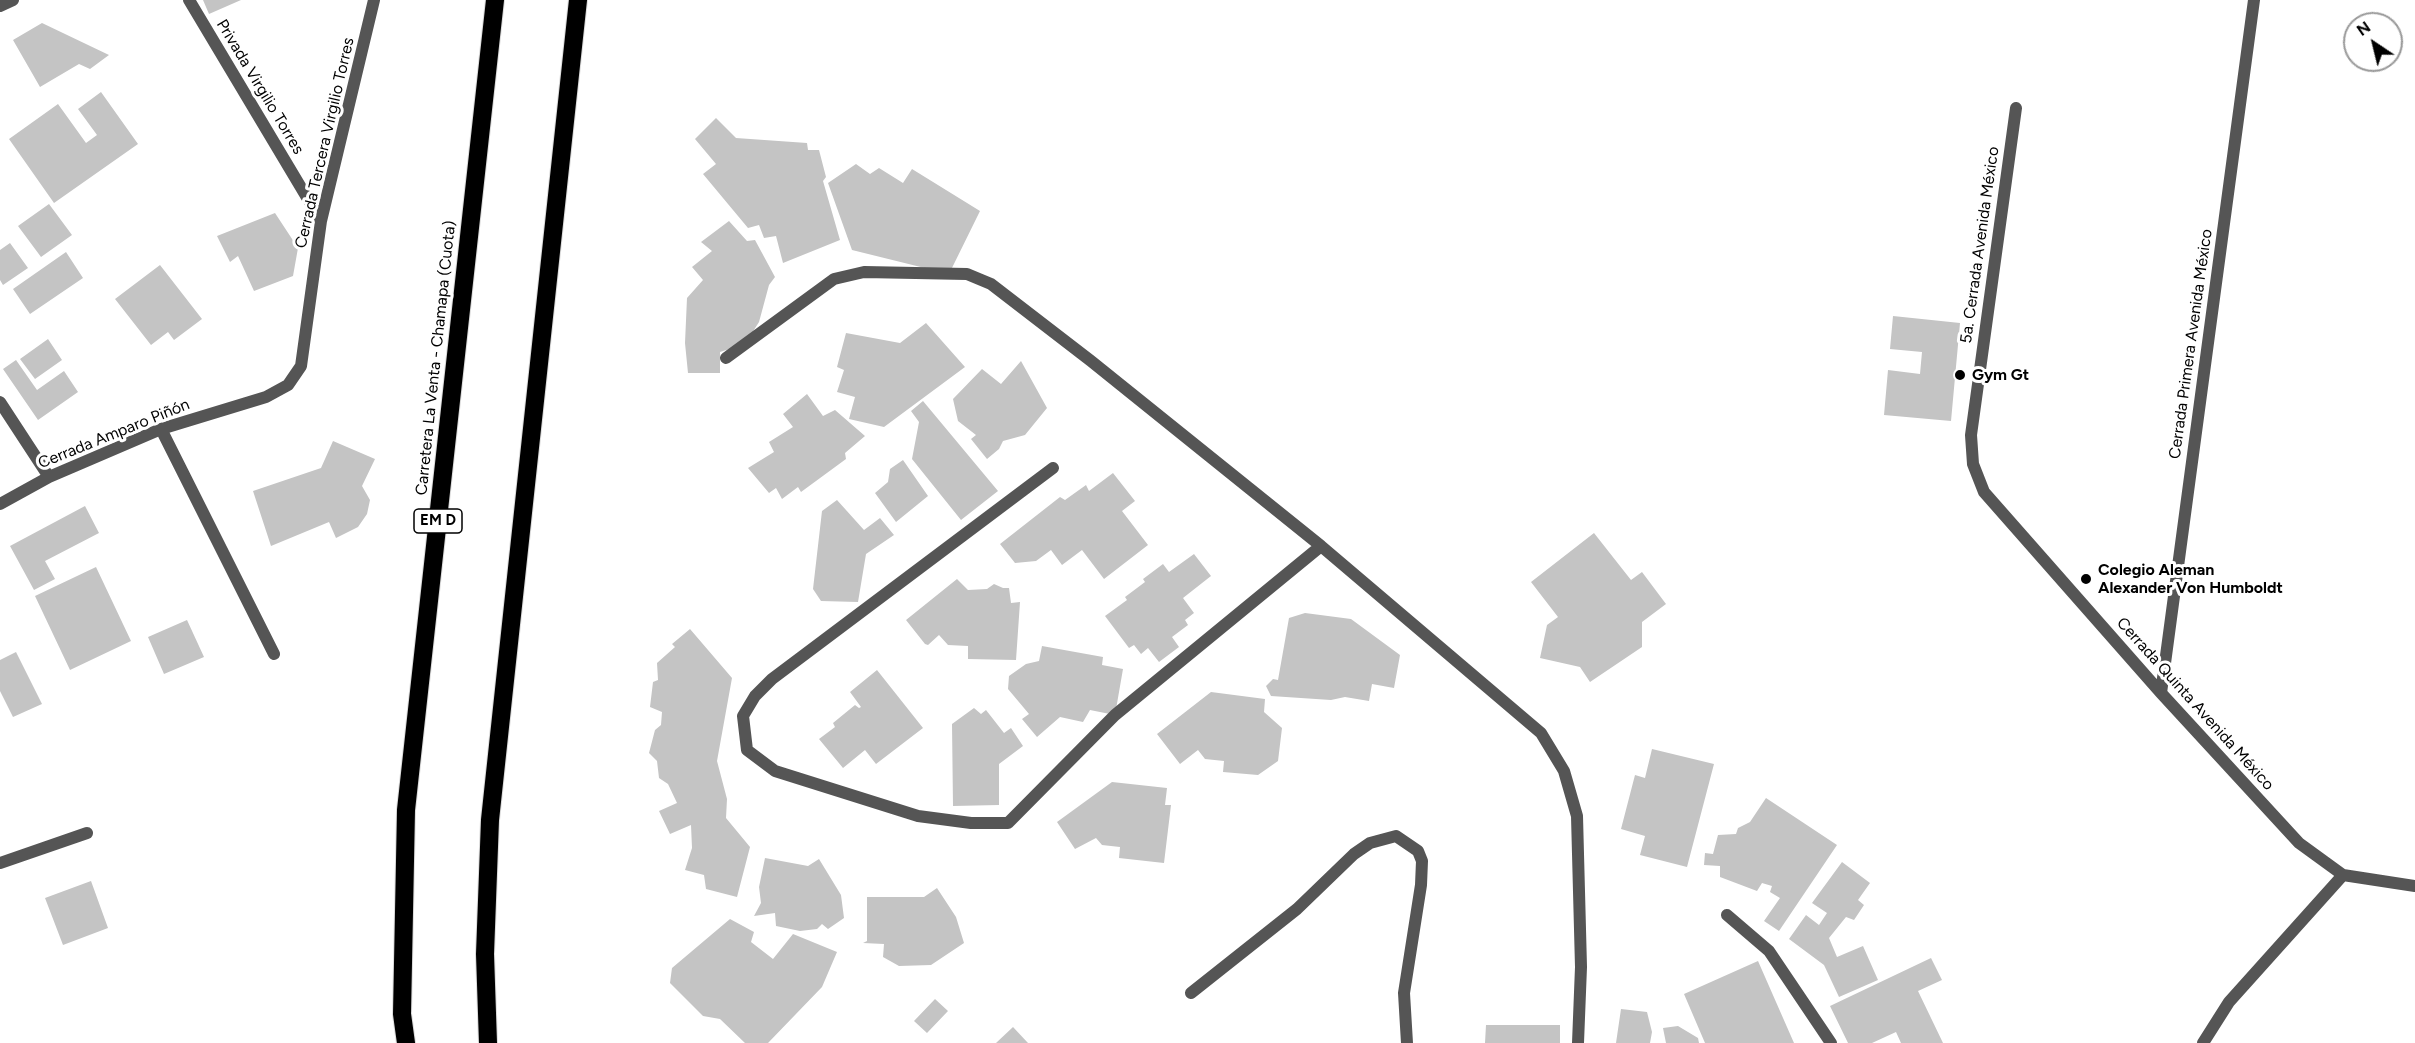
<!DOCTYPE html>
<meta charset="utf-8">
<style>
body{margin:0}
#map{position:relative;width:2415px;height:1043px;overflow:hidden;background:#fff;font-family:Figtree,sans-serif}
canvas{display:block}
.north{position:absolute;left:2343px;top:12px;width:60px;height:60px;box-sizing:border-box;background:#fff;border:2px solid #999;border-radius:50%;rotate:325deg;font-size:16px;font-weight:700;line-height:24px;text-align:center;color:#000}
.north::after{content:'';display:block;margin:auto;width:21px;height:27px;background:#000;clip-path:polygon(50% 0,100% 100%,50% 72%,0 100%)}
</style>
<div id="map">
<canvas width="2415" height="1043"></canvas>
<div class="north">N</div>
</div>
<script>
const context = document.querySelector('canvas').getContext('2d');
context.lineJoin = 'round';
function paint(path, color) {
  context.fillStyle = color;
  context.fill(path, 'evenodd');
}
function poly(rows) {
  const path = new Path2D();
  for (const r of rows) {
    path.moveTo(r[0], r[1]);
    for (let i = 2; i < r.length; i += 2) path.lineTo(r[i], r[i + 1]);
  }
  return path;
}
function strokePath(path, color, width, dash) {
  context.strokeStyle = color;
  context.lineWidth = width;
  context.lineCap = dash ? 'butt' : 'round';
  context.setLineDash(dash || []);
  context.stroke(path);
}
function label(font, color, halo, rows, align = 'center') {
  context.font = font + ' Figtree,sans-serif';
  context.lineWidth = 6;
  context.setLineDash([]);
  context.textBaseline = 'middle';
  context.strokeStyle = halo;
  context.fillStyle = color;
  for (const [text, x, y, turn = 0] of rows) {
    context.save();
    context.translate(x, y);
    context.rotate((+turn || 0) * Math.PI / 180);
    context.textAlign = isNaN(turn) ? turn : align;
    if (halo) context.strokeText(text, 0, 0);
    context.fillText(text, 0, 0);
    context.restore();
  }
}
const building = poly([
 [203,0,241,0,209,14],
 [42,23,109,55,90,69,79,64,40,87,13,40],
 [101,92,138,144,54,203,9,139,58,104,86,143,97,135,78,109],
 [716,118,736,138,807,143,808,150,819,150,826,177,823,181,840,240,783,263,776,236,764,238,759,225,748,228,703,174,716,164,695,139],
 [856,164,870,174,879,168,903,183,912,169,980,211,949,274,852,250,828,183],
 [49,204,72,235,41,257,18,226],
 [275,213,298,248,293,276,254,291,238,256,230,262,217,236],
 [729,221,747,241,755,240,775,277,769,285,759,322,745,344,720,352,720,373,688,373,685,343,687,298,703,280,692,267,712,251,701,242],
 [10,243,28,268,3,285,0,280,0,250],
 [66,252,83,278,30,314,13,289],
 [160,265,202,319,174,340,168,332,151,345,115,299],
 [1893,316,1960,323,1951,421,1884,415,1888,370,1920,374,1922,352,1890,349],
 [926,323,965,367,884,427,849,419,855,397,837,392,844,370,837,367,846,333,900,343],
 [48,339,62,360,35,379,20,359],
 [16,360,37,390,64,371,78,392,38,420,3,369],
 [1021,361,1047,408,1025,435,1003,441,999,449,987,459,971,439,976,435,958,421,953,399,982,369,1001,384],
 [807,394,823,416,835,410,865,436,845,453,846,459,801,492,798,487,782,499,776,488,769,493,748,468,774,452,769,442,793,427,783,414],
 [923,401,998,491,961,520,912,459,919,422,911,411],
 [333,441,375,459,362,486,370,500,367,514,358,527,336,538,329,522,271,546,253,491,321,468],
 [903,460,928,496,896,522,875,493,888,482,890,469],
 [1113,473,1135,501,1122,511,1148,545,1104,579,1082,550,1062,565,1051,550,1036,561,1015,563,1000,544,1060,497,1065,500,1086,485,1089,491],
 [837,500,864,530,880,518,894,535,866,554,858,602,821,601,813,589,822,511],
 [85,506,99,533,45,561,55,579,34,590,10,546],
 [1594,533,1631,580,1642,572,1666,604,1642,622,1642,647,1590,682,1580,667,1540,658,1547,625,1558,617,1531,582],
 [1194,554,1211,576,1183,598,1194,613,1185,620,1188,625,1172,637,1179,647,1159,662,1148,648,1141,654,1134,645,1129,648,1105,616,1127,600,1125,597,1145,582,1143,579,1163,564,1169,572],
 [96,567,131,641,70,670,35,596],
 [957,579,968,590,987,589,994,584,1003,588,1009,588,1011,603,1020,602,1016,660,968,659,968,646,948,645,939,635,928,645,925,644,906,620],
 [1305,613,1351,619,1400,655,1394,688,1372,684,1369,701,1345,697,1331,700,1271,696,1266,686,1273,679,1278,680,1289,618],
 [187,620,204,657,164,674,148,637],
 [690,629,732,678,717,761,727,799,726,818,750,847,737,897,706,889,704,875,685,870,692,848,691,825,670,834,659,811,677,803,668,784,659,778,657,761,649,753,655,730,661,725,662,712,650,707,653,682,658,680,657,663,675,647,672,644],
 [1042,646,1103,657,1102,665,1123,669,1115,715,1090,710,1083,722,1060,717,1037,737,1022,719,1029,714,1008,689,1009,676,1026,664,1039,661],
 [16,652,42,704,13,717,0,691,0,660],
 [877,670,923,728,876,764,865,750,843,768,819,739,835,727,833,723,855,705,859,708,861,707,850,692],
 [1211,692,1265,699,1264,712,1282,728,1278,761,1258,775,1223,772,1224,761,1205,759,1198,750,1180,764,1157,734],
 [974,708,981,714,986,710,1004,733,1011,728,1023,746,999,764,999,805,953,806,952,724],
 [1652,749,1714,764,1687,867,1640,855,1645,836,1621,829,1635,775,1645,778],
 [1112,782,1167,788,1165,805,1171,805,1164,863,1119,858,1120,847,1102,845,1096,838,1075,849,1057,822],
 [1766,798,1837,845,1779,931,1764,921,1780,898,1770,892,1772,886,1762,883,1757,891,1720,877,1720,866,1704,865,1705,853,1713,854,1718,835,1736,834,1738,828,1750,822],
 [765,858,808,866,819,859,841,895,844,918,828,929,822,924,817,929,800,931,776,926,775,913,754,916,761,903,759,887],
 [1842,862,1870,883,1858,900,1864,905,1854,920,1846,917,1829,938,1837,957,1863,946,1878,980,1839,997,1824,965,1789,939,1806,915,1819,925,1827,913,1812,903],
 [91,881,108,928,63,945,45,898],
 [937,888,956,917,964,943,931,965,899,966,883,957,884,944,863,943,867,941,867,897,924,897],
 [730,919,754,932,751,942,773,959,793,934,837,952,822,987,768,1043,745,1043,720,1019,703,1016,670,983,672,968],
 [1931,958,1942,980,1918,991,1943,1043,1901,1043,1896,1032,1872,1043,1848,1043,1830,1006],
 [1758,961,1794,1043,1705,1043,1684,994],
 [935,999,948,1011,927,1033,914,1021],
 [1621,1009,1647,1012,1652,1032,1650,1043,1616,1043],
 [1486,1025,1560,1025,1560,1043,1485,1043],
 [1678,1026,1698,1038,1699,1043,1666,1043,1663,1028],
 [1013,1027,1028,1043,996,1043]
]);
const minor = poly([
 [189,0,321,221],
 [0,6,13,0],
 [2016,108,1971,435,1973,464,1984,492,2161,693,2299,843,2343,875,2415,886],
 [726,358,834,279,864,272,967,274,991,284,1091,361,1321,546,1541,733,1564,771,1577,816,1581,967,1578,1043],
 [0,402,49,477],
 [161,429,274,654],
 [1053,468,772,679,755,696,743,716,747,750,775,771,918,816,971,823,1008,823,1115,715,1321,546],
 [0,504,49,477,161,429,266,397,288,385,301,366,321,221,374,0],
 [2161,693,2254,0],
 [0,863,87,833],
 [1727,915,1769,951,1831,1043],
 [1191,993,1297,909,1354,854,1370,843,1396,836,1418,851,1422,861,1421,885,1404,993,1407,1043],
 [2203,1043,2229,1002,2343,875]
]);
const motorway = poly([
 [406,1043,402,1014,406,810,495,0],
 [488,1043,485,954,490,820,578,0]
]);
const markers = [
 [1960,375,6,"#000"],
 [2086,579,6,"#000"]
];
const shields = [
 [438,521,48]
];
const shieldNames = [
 ["EM D",438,521]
];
const streetNames = [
 ["Privada Virgilio Torres",260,87,59],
 ["Cerrada Tercera Virgilio Torres",325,143,-77],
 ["5a. Cerrada Avenida México",1980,245,-82],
 ["Cerrada Primera Avenida México",2191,344,-82],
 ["Carretera La Venta - Chamapa (Cuota)",436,358,-84],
 ["Cerrada Amparo Piñón",114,434,-22],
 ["Cerrada Quinta Avenida México",2195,704,48]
];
const poiNames = [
 ["Gym Gt",1972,375],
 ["Colegio Aleman",2098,570],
 ["Alexander Von Humboldt",2098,588]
];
paint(building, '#c4c4c4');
strokePath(motorway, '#dbdbdb', 20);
strokePath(minor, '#555', 12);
strokePath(motorway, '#000', 18);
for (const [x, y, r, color] of markers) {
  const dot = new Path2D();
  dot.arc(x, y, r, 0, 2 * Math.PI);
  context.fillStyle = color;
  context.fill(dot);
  strokePath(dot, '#fff', 2);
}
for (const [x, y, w] of shields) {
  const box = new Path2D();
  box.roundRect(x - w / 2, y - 12, w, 24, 4.5);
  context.fillStyle = '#fff';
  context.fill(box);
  strokePath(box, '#000', 1.5);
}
label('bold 15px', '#000', null, shieldNames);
label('16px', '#000', '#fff', streetNames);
label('bold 16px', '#000', '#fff', poiNames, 'left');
</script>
